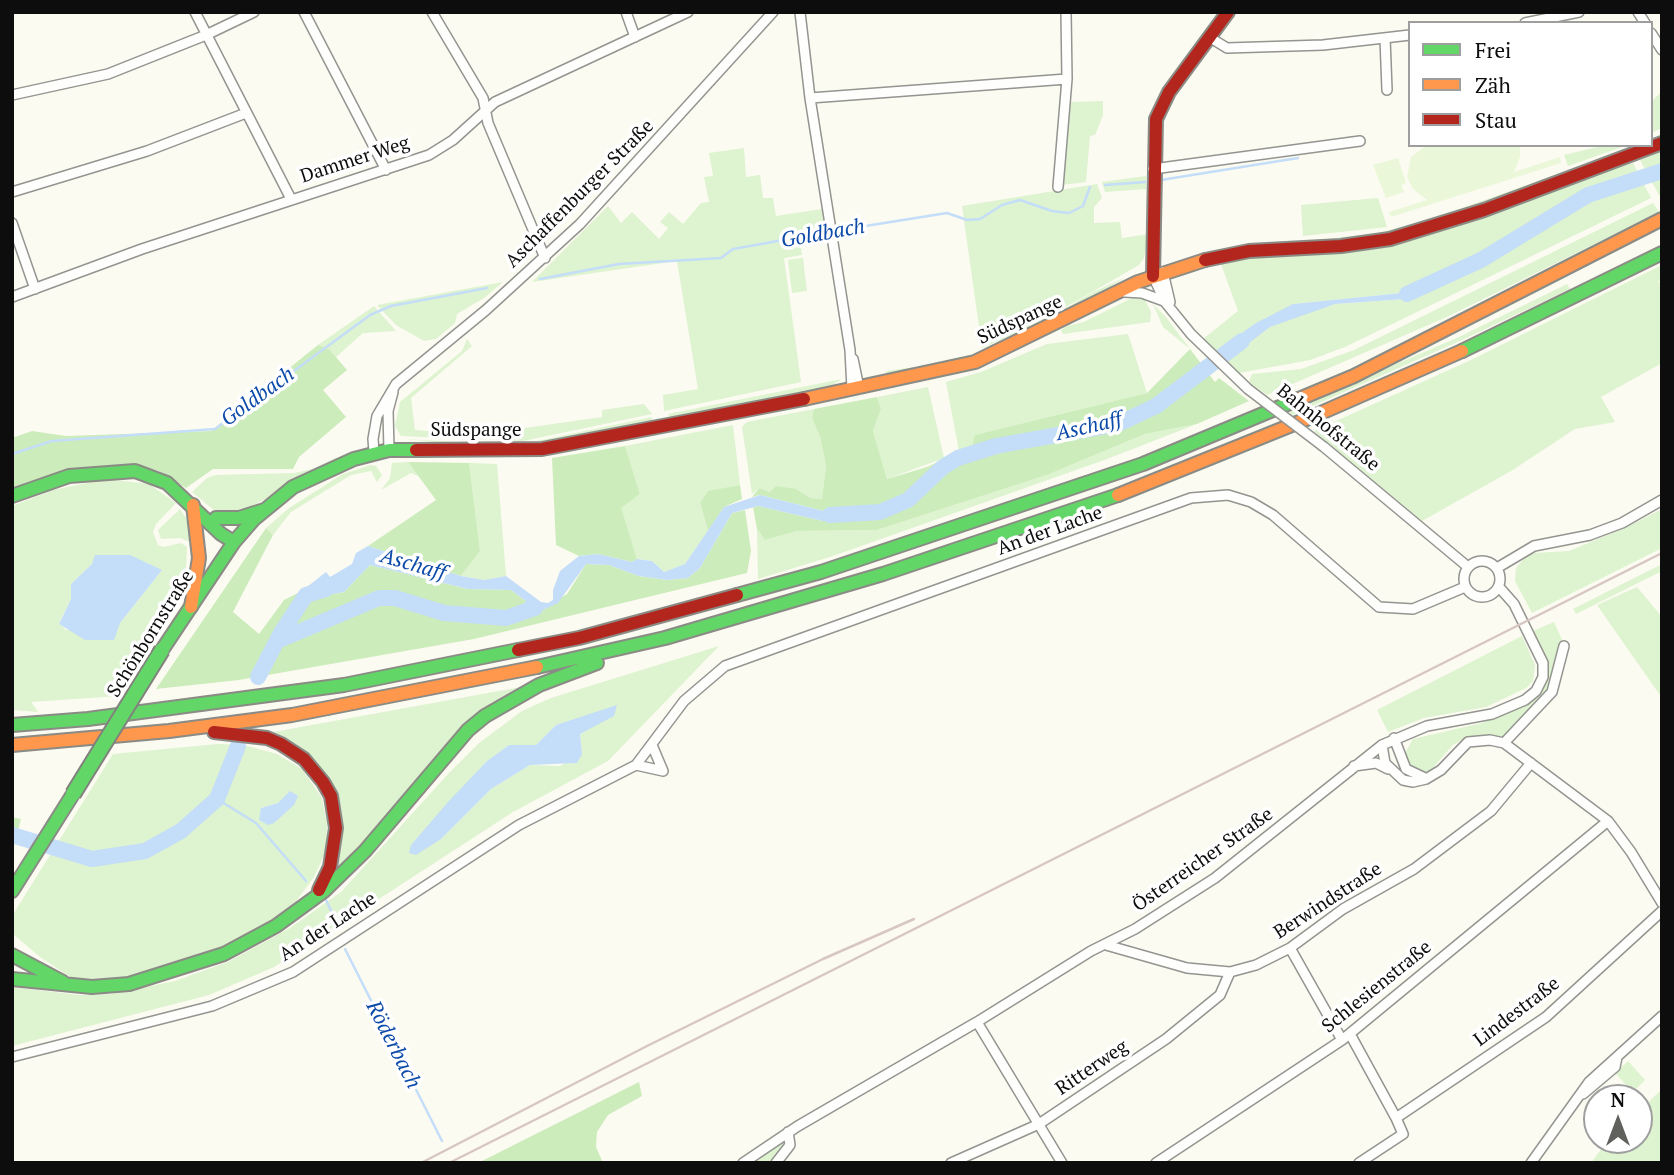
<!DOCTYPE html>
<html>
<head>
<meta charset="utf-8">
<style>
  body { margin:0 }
  #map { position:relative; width:1674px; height:1175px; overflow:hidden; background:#fbfbf1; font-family:"PT Serif",serif }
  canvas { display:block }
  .frame { position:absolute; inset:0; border:14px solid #0d0d0d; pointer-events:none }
  .legend { position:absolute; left:1408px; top:21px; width:245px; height:126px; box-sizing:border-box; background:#fff; border:2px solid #9e9e9e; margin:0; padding:9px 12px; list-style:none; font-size:21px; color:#0d0d0d }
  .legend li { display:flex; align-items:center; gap:14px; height:35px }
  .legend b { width:35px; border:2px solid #9e9e9e }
  .north { position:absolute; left:1583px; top:1084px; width:70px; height:70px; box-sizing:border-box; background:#fff; border:2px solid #9e9e9e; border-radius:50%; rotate:0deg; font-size:19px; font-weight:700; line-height:28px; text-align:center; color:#0d0d0d }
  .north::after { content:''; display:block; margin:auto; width:24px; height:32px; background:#60605d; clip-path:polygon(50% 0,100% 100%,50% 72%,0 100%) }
</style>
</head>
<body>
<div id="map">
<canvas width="1674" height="1175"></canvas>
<div class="frame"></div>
<ul class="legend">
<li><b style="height:9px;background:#63d668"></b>Frei</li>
<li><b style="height:9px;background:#ff974d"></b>Zäh</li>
<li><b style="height:9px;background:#b3261e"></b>Stau</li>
</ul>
<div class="north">N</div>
</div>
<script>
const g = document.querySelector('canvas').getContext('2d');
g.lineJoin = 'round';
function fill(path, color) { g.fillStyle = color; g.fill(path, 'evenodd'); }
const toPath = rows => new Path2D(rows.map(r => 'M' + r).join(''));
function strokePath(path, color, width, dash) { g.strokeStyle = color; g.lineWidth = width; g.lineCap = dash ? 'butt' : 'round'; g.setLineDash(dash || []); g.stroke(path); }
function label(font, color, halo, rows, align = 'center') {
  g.font = font + ' "PT Serif",serif'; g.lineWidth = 7; g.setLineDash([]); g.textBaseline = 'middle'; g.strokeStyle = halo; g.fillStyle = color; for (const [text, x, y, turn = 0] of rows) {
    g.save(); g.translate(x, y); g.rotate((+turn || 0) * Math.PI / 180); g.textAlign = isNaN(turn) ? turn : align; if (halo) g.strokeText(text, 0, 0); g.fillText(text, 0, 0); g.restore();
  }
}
const green = toPath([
  [1662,91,1662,128,1651,133,1651,102],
  [1103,101,1103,115,1095,135,1090,136,1086,182,1062,185,1071,102],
  [1606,145,1625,146,1568,166,1564,155],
  [744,148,746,177,760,175,763,198,773,198,776,216,822,209,826,238,800,242,802,255,784,258,801,382,664,411,663,395,698,389,677,261,532,282,608,206,621,223,632,212,659,239,668,228,660,222,669,212,683,224,701,203,709,202,704,177,713,176,709,153],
  [1626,150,1430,223,1380,236,1326,239,1378,233,1428,220],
  [1662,151,1662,194,1659,195,1640,160],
  [1633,163,1651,198,1345,347,1310,360,1239,373,1203,339,1238,311,1221,264,1262,256,1348,251],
  [1419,287,1405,299,1335,304,1303,313,1270,327,1257,339,1293,304,1402,293],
  [1146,176,1146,189,1105,192,1102,182],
  [1097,184,1102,198,1094,207,1094,223,1120,222,1122,238,1149,234,1144,258,1139,265,1031,327,982,348,962,206],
  [1378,198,1387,227,1303,236,1301,205],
  [1653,203,1659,212,1449,316,1267,395,1249,382,1252,374,1301,369,1354,350],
  [803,258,807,291,792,293,788,260],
  [1662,265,1662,278,1658,282,1662,284,1662,363,1601,397,1615,422,1575,429,1511,471,1422,521,1314,431,1471,360],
  [1126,277,1043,327,957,363,887,376,886,371,957,361,1016,338,1093,292],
  [503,282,484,298,457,314,455,323,436,339,424,341,396,325,377,305],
  [1567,284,1570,289,1462,340,1292,415,1288,411,1459,337],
  [1136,296,1144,298,1151,312,1150,322,1063,334,1061,330,1067,326,1084,322],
  [1153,304,1165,316,1190,349,1163,327],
  [374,306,396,331,363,333,336,357,329,349,318,345],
  [1128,334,1147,393,976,435,972,446,959,451,946,382,981,372,1047,344],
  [467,339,472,346,411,398,415,430,476,435,602,417,602,410,644,404,652,414,523,441,401,436,395,426,400,402,462,351],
  [842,379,831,386,696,414,671,419,668,414],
  [928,387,944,458,887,479,873,431,881,409,877,397],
  [814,409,812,418,820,437,826,466,822,499,811,498,796,489,770,492,759,488,752,494,742,427,747,422],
  [652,417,652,421,544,444,477,446,404,439,490,444,532,442],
  [1197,424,1107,459,833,556,758,579,757,529,765,540,797,531,877,530,1047,475,1145,434],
  [733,425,740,485,707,492,700,502,708,531,685,564,664,572,652,561,637,559,620,508,640,494,625,446],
  [351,451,240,513,215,511,192,492,207,478,216,475,295,473,312,469],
  [408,462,418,476,411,473,381,490,390,478,392,463],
  [469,463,497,464,506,576,484,580,461,576,480,551],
  [371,465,376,466,382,475,377,482,371,471,351,475,291,512,273,535,266,528,289,508,343,474],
  [107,479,149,484,176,503,156,524,153,532,158,545,164,547,181,543,187,547,186,570,175,602,119,696,31,702,38,712,12,710,12,506,53,490],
  [92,564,162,570,120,623,66,630,59,623,71,599,71,584],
  [180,509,189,522,190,542,180,538,161,539,158,530],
  [1662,509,1662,548,1532,613,1515,581,1516,568,1526,556,1535,553,1569,551,1625,528],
  [1662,564,1662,571,1576,614,1573,609],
  [1637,587,1662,617,1662,698,1597,605],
  [1554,622,1563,642,1556,674,1547,693,1504,739,1490,734,1467,737,1453,745,1430,771,1418,772,1409,766,1405,753,1413,739,1482,723,1530,702,1544,685,1548,669,1533,631],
  [1522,636,1535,665,1533,681,1526,688,1486,707,1424,718,1388,732,1377,710],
  [719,646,608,761,513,812,274,967,209,995,12,1046,12,987,79,995,112,994,175,981,228,962,290,928,341,892,449,773,479,743,522,711,551,698],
  [617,706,580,734,582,754,560,766,530,765,491,789,441,839,411,845,487,761,509,745,536,745,556,725],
  [532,685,512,694,331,878,336,794,268,733],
  [217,744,244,745,277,754,302,769,322,798,327,824,326,851,314,877,294,904,271,921,221,947,128,978,92,981,72,978,40,957,12,933,12,916,113,754],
  [278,803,284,812,274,823,261,808],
  [1628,1061,1645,1080,1633,1092,1615,1073],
  [1662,1089,1662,1163,1591,1163,1608,1140,1639,1140,1639,1111],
  [782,1141,786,1144,772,1163,752,1163]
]);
const forest = toPath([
  [318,345,329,349,347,370,323,390,346,417,299,457,293,469,213,469,186,488,159,471,140,466,12,490,12,438,32,431,66,436,211,431],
  [1190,349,1215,382,1219,378,1249,401,1197,424,1145,434,1047,475,877,530,797,531,765,540,757,529,753,507,758,506,823,521,847,511,824,511,760,495,752,497,759,488,770,492,776,486,796,489,811,498,822,499,826,466,820,437,812,418,814,409,877,397,881,409,873,431,887,479,927,467,972,446,975,435,1147,393],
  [625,446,640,494,621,508,637,559,632,562,598,554,579,556,556,545,552,458],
  [408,462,469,463,480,551,461,576,368,546,436,500],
  [740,485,742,499,724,507,708,531,700,502,708,491],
  [745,510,751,551,747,573,474,639,239,680,156,689,266,528,273,535,233,612,259,634,284,600,302,591,312,598,344,592,370,565,468,589,511,590,526,601,518,616,532,615,567,594,586,564,609,565,639,576,667,580,688,578,700,568,732,513],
  [12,817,21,819,12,854],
  [639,1082,642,1096,608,1115,597,1132,596,1147,603,1163,478,1163]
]);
const pitch = toPath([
  [1427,145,1520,145,1520,157,1514,172,1560,157,1561,163,1391,217,1389,212,1427,200,1413,189,1407,177,1411,157],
  [1398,158,1406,183,1401,185,1404,192,1386,198,1373,165]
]);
const water = toPath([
  [1419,287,1435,288,1405,299,1335,304,1270,327,1232,356,1220,349,1256,323,1293,304,1402,293],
  [760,495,824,511,847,511,849,515,847,520,823,521,758,506,732,513,700,568,688,578,667,580,639,576,609,565,586,564,558,603,532,615,517,616,526,601,511,590,468,589,370,565,344,592,311,598,302,591,326,572,330,577,352,564,356,553,368,546,461,576,484,580,506,576,541,602,548,603,553,600,553,590,560,571,579,556,598,554,632,562,637,559,652,561,664,572,685,564,724,507],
  [95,555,130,555,162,570,120,623,114,640,85,640,59,624,71,599,71,584,92,564],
  [617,705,614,716,580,734,582,754,577,763,530,765,491,789,441,839,416,855,409,853,411,845,448,802,487,761,509,745,536,745,556,725],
  [290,791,298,796,294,805,274,823,268,825,259,820,261,808,278,803]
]);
const stream = toPath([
  [1161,180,1298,158],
  [1105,185,1145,182],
  [834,231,947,213,967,220,980,219,1002,205,1020,200,1052,211,1069,213,1083,206,1090,187],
  [540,279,619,264,721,258,733,249,828,232],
  [12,454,52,441,215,429,370,315,391,306,487,288],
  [217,799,256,823,306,881],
  [326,900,338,925],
  [345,949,442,1141]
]);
const river = toPath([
  [1407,294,1481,260,1588,195,1662,171],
  [830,515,880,512,908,500,943,467,958,458,996,446,1118,424,1156,406,1242,341],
  [277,641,379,598,395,598,444,613,506,618,535,608],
  [258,677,281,633,306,595,326,589],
  [12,835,92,859,145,851,181,831,217,799,238,746]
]);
const street = toPath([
  [195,12,291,199],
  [304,12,386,170],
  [432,12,483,98,488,123,545,258],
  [626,12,635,37],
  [800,12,810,98,850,350,852,389],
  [1638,12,1645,23],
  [1525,23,1579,12],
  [1651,33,1662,50],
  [1209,37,1227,48,1323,45,1410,35],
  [1385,38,1387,90],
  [12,95,108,74,206,35,254,12],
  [810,98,1067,79],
  [1153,169,1360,141],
  [1058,187,1067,79,1066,12],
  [12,192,147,151,246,113],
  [12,223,35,289],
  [1163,272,1170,302],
  [1153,276,1165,302,1191,334,1248,389],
  [1124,292,1142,293,1164,301],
  [12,297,142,249,429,155,453,140,495,102,688,12],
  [853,359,859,388],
  [1324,447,1468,567],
  [389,450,388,411,393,392],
  [374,452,373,439,377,416,396,384,486,310,580,224,773,12],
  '1464 579a18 18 0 1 1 36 0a18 18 0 1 1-36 0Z',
  [1497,568,1534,546,1590,535,1622,523,1662,500],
  [1394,738,1406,769,1425,778],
  [1504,743,1552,692,1564,646],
  [652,745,663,771],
  [1382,745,1385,763,1403,780,1413,782,1426,779,1441,770,1468,742,1490,740,1504,743,1608,821,1631,852,1662,903],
  [636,765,663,771],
  [1354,766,1376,763,1388,769],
  [1106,945,1187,968,1230,972,1256,965,1290,948,1343,909,1414,869,1491,811,1531,763],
  [1290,948,1342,1040],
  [977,1022,1062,1163],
  [1350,1034,1396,1118],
  [12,1057,212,1006,293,972,519,825,636,765,684,701,725,666,1191,498,1228,495,1251,502,1273,515,1379,607,1413,609,1465,587],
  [1583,1094,1615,1067,1617,1057],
  [743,1163,798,1126,977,1022,1091,951,1135,929,1215,878,1382,745,1427,726,1492,714,1525,700,1536,691,1543,677,1543,663,1514,604,1499,587],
  [776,1163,790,1145,788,1132],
  [951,1163,1039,1124,1166,1039,1220,995,1230,972],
  [1156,1163,1342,1040,1608,821],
  [1359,1163,1403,1134,1396,1118,1546,1017,1662,911],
  [1531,1163,1589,1082,1662,1016]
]);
const fast = toPath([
  [1462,351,1662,253],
  [12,496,69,476,135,471,167,483,221,534,234,542],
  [216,518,239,518,264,510],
  [737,595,821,572,1143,464,1299,399],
  [162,650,234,542,254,519,293,487,354,459,389,450,416,450],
  [537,667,665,638,883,574,1118,495],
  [12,725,88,719,344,685,518,650],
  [12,891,73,794],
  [12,955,63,982],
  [12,979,92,987,129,984,224,954,276,926,324,891,365,851,468,730,485,716,539,685,597,663]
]);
const slow = toPath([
  [804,399,975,362,1138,282,1205,260],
  [1299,399,1354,376,1662,219],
  [1118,495,1314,416,1462,351],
  [191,607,199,558,193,505],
  [12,745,169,731,292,715,537,667]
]);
const jam = toPath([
  [1205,260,1249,251,1341,246,1390,239,1484,210,1662,143],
  [1153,276,1156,119,1169,92,1228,12],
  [416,450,542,449,804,399],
  [518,650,579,638,737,595],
  [214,732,267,738,281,744,304,759,323,782,331,796,336,828,330,867,319,890]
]);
const rail = toPath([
  [421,1163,647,1046,823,959,914,919],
  [449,1163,1662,553]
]);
const streetBridge = toPath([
  [1248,389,1324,447]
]);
const fastBridge = toPath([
  [73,794,162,650]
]);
const streetNames = [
  ["Dammer Weg",355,160,-18],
  ["Aschaffenburger Straße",580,194,-45],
  ["Südspange",1020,320,-25],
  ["Bahnhofstraße",1328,428,39],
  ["Südspange",476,431],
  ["An der Lache",1050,531,-20],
  ["Schönbornstraße",151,634,-58],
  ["Österreicher Straße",1203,860,-35],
  ["Berwindstraße",1328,901,-33],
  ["An der Lache",328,927,-33],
  ["Schlesienstraße",1377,987,-39],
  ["Lindestraße",1517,1012,-37],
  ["Ritterweg",1092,1068,-34]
];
const waterNames = [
  ["Goldbach",823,234,-10],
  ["Goldbach",258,397,-36],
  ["Aschaff",1089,427,-13],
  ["Aschaff",413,565,16],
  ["Röderbach",393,1045,63]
];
fill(green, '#def3cf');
fill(forest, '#cdecbc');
fill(pitch, '#eaf7d9');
fill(water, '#c4ddf8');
strokePath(stream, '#c4ddf8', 2.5);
strokePath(river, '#c4ddf8', 16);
strokePath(street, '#949490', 12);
strokePath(fast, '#8b8b86', 16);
strokePath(slow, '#8b8b86', 16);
strokePath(jam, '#8b8b86', 16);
strokePath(street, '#fefefd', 9);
strokePath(fast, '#63d668', 12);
strokePath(slow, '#ff974d', 12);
strokePath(jam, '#b3261e', 12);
strokePath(rail, '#d8c6c2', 2.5);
strokePath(streetBridge, '#949490', 12, []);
strokePath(fastBridge, '#81817d', 18, []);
strokePath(streetBridge, '#fefefd', 9);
strokePath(fastBridge, '#63d668', 14);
label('19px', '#0d0d0d', '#fff', streetNames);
label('italic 21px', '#0c4aa9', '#fff', waterNames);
</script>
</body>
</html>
